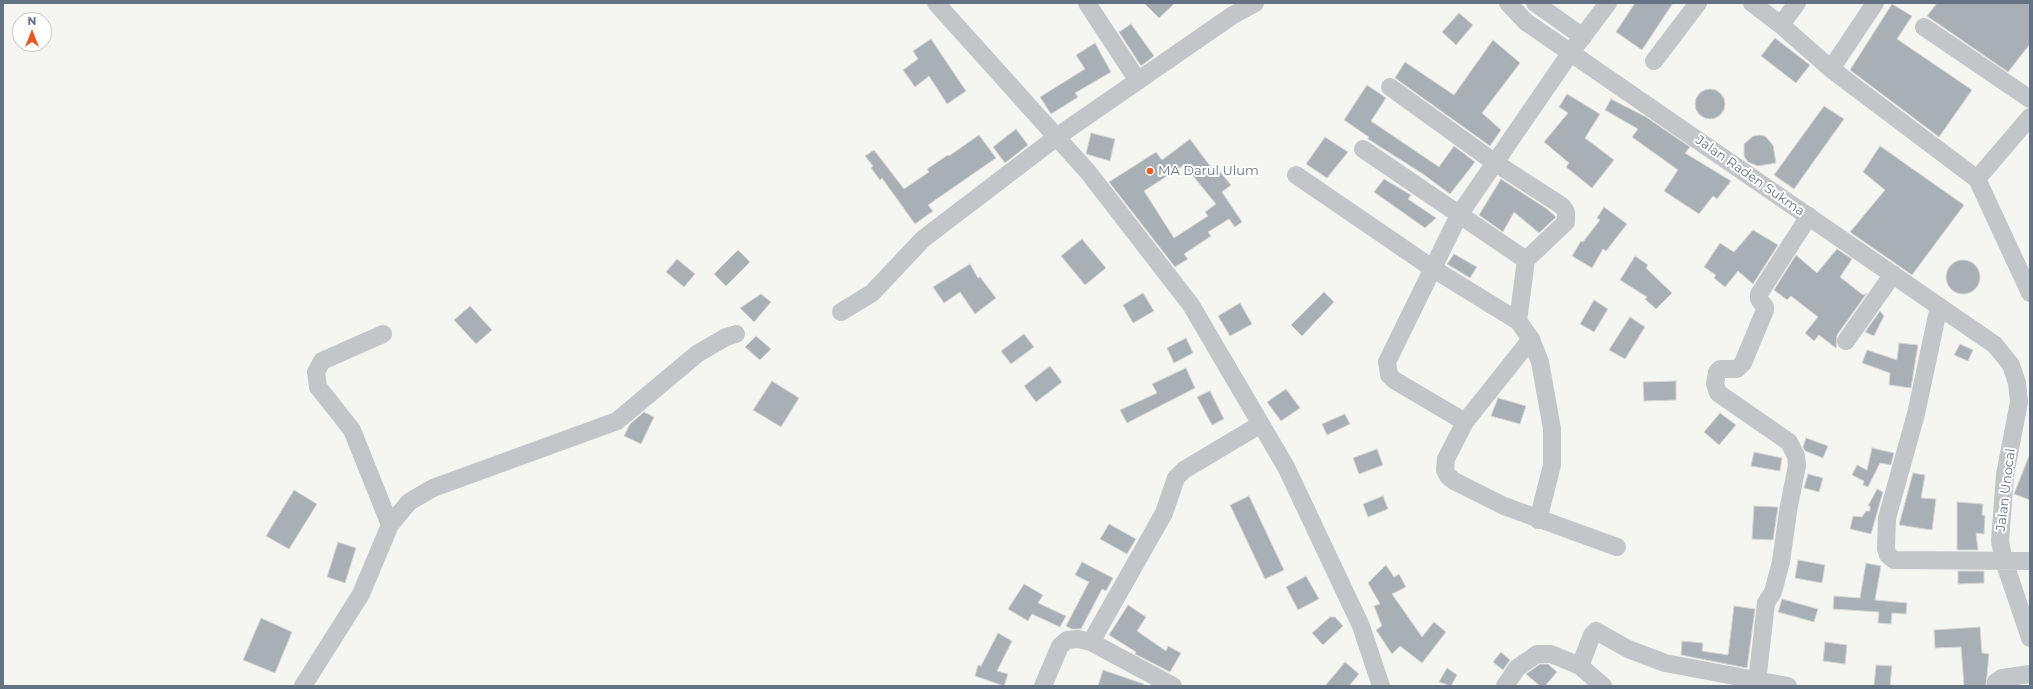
<!DOCTYPE html>
<html>
<head>
<meta charset="utf-8">
<style>
  body { margin:0 }
  #map { position:relative; width:2033px; height:689px; overflow:hidden; background:#f5f5f1; font-family:Montserrat,sans-serif }
  canvas { display:block }
  .frame { position:absolute; inset:0; border:4px solid #647383; pointer-events:none }
  .north { position:absolute; left:12px; top:12px; width:40px; height:40px; box-sizing:border-box; background:#fff; border:1px solid #c1c7cd; border-radius:50%; rotate:0deg; font-size:11px; font-weight:700; line-height:16px; text-align:center; color:#647383 }
  .north::after { content:''; display:block; margin:auto; width:14px; height:18px; background:#e55a22; clip-path:polygon(50% 0,100% 100%,50% 72%,0 100%) }
</style>
</head>
<body>
<div id="map">
<canvas width="2033" height="689"></canvas>
<div class="frame"></div>
<div class="north">N</div>
</div>
<script>
const g = document.querySelector('canvas').getContext('2d');
g.lineJoin = 'round';
function fill(path, color) { g.fillStyle = color; g.fill(path, 'evenodd'); }
const toPath = rows => new Path2D(rows.map(r => 'M' + r).join(''));
function strokePath(path, color, width, dash) { g.strokeStyle = color; g.lineWidth = width; g.lineCap = dash ? 'butt' : 'round'; g.setLineDash(dash || []); g.stroke(path); }
function label(font, color, halo, rows, align = 'center') {
  g.font = font + ' Montserrat,sans-serif'; g.lineWidth = 4; g.setLineDash([]); g.textBaseline = 'middle'; g.strokeStyle = halo; g.fillStyle = color; for (const [text, x, y, turn = 0] of rows) {
    g.save(); g.translate(x, y); g.rotate((+turn || 0) * Math.PI / 180); g.textAlign = isNaN(turn) ? turn : align; if (halo) g.strokeText(text, 0, 0); g.fillText(text, 0, 0); g.restore();
  }
}
const building = toPath([
  [1144,3,1175,3,1159,18,1144,3],
  [1635,3,1673,3,1642,50,1616,32,1635,3],
  [1937,3,2030,3,2030,44,2008,72,1927,16,1937,3],
  [1892,4,1912,16,1897,39,1972,90,1939,137,1850,70,1892,4],
  [1459,13,1473,25,1456,45,1442,32,1459,13],
  [1131,24,1154,56,1141,66,1119,32,1131,24],
  [1775,38,1810,65,1796,83,1761,56,1775,38],
  [931,39,966,91,947,104,929,76,915,87,903,70,918,59,913,51,931,39],
  [1493,40,1520,63,1482,113,1501,130,1490,146,1395,78,1405,62,1454,95,1493,40],
  [1095,43,1111,72,1075,93,1078,97,1051,114,1040,97,1085,69,1076,55,1095,43],
  [1367,85,1386,98,1371,121,1439,167,1454,146,1475,162,1450,194,1423,174,1368,139,1369,137,1344,120,1367,85],
  '1695 104a15 15 0 1 1 30 0a15 15 0 1 1-30 0Z',
  [1567,94,1600,114,1585,138,1614,160,1592,188,1566,167,1569,163,1544,142,1568,113,1559,107,1567,94],
  [1611,99,1646,117,1690,147,1685,153,1731,181,1717,199,1713,196,1699,214,1664,191,1678,170,1632,137,1638,129,1605,110,1611,99],
  [1824,106,1844,119,1794,189,1774,175,1824,106],
  [1016,129,1028,145,1005,163,993,147,1016,129],
  [1091,133,1115,139,1110,161,1086,154,1091,133],
  [979,135,996,158,928,205,933,211,915,224,882,178,880,180,871,168,873,166,865,156,874,150,904,189,929,172,927,169,948,155,949,156,979,135],
  [1759,135,1765,136,1773,145,1776,163,1758,166,1748,162,1744,156,1744,144,1753,136,1759,135],
  [1325,137,1348,152,1327,178,1306,164,1325,137],
  [1190,139,1213,170,1216,167,1231,185,1222,192,1242,222,1235,227,1229,219,1208,232,1211,236,1184,254,1188,259,1175,267,1109,182,1156,152,1162,160,1190,139],
  [1184,165,1216,204,1205,212,1208,216,1174,238,1144,191,1184,165],
  [1880,146,1964,205,1912,275,1850,232,1885,190,1863,172,1880,146],
  [1384,179,1411,195,1408,199,1436,218,1425,228,1374,192,1384,179],
  [1501,179,1547,209,1556,217,1539,233,1514,212,1503,232,1479,215,1501,179],
  [1604,207,1627,224,1606,251,1603,249,1592,268,1572,256,1581,241,1583,242,1600,220,1597,218,1604,207],
  [1753,230,1778,245,1753,284,1738,271,1725,287,1714,278,1716,275,1704,267,1720,243,1734,252,1753,230],
  [1082,239,1106,268,1085,285,1061,256,1082,239],
  [1837,249,1852,259,1840,277,1863,295,1867,293,1837,335,1836,348,1819,335,1814,341,1805,333,1818,317,1791,296,1787,300,1774,290,1796,255,1817,273,1837,249],
  [738,250,750,262,726,286,714,274,738,250],
  [1454,254,1477,267,1470,278,1447,264,1454,254],
  [1635,256,1648,265,1646,268,1672,293,1656,309,1645,299,1647,297,1620,280,1635,256],
  [677,259,695,274,684,287,666,272,677,259],
  '1946 277a17 17 0 1 1 34 0a17 17 0 1 1-34 0Z',
  [970,264,978,278,980,277,996,298,975,314,960,292,944,303,933,287,970,264],
  [1324,292,1334,302,1302,336,1291,325,1324,292],
  [1143,293,1154,311,1133,323,1123,305,1143,293],
  [761,294,771,302,754,322,740,308,761,294],
  [1594,300,1608,309,1594,332,1580,324,1594,300],
  [1240,303,1252,324,1230,336,1218,316,1240,303],
  [470,306,492,330,476,344,454,320,470,306],
  [1880,311,1884,316,1874,336,1865,332,1880,311],
  [1630,317,1645,327,1625,359,1609,350,1630,317],
  [1024,334,1034,347,1011,364,1001,351,1024,334],
  [756,336,771,349,760,360,745,347,756,336],
  [1186,338,1193,353,1174,363,1167,348,1186,338],
  [1899,343,1918,345,1911,388,1889,385,1890,373,1862,363,1867,350,1897,360,1899,343],
  [1960,344,1973,350,1968,361,1954,355,1960,344],
  [1050,366,1062,382,1036,402,1024,386,1050,366],
  [1186,368,1195,388,1127,423,1120,410,1157,393,1152,384,1186,368],
  [772,381,799,398,781,427,753,410,772,381],
  [1676,381,1676,400,1644,401,1643,382,1676,381],
  [1286,389,1300,408,1281,421,1267,402,1286,389],
  [1210,391,1224,419,1212,425,1197,397,1210,391],
  [1498,398,1526,406,1520,424,1491,416,1498,398],
  [644,412,654,417,641,444,624,436,630,424,644,412],
  [1720,413,1736,425,1719,445,1704,432,1720,413],
  [1345,414,1350,424,1327,435,1322,424,1345,414],
  [1806,438,1828,446,1823,458,1805,451,1803,447,1806,438],
  [1872,448,1894,453,1891,465,1880,463,1868,487,1863,485,1864,481,1852,475,1857,465,1867,470,1872,448],
  [1377,449,1383,465,1359,474,1353,458,1377,449],
  [1754,452,1782,458,1780,471,1751,466,1754,452],
  [2029,456,2030,456,2030,500,2014,494,2029,456],
  [1913,473,1925,475,1921,498,1936,499,1932,530,1899,525,1913,473],
  [1808,474,1823,478,1819,492,1804,488,1808,474],
  [1877,489,1883,492,1871,534,1850,529,1853,516,1862,517,1866,511,1870,511,1870,506,1868,506,1877,489],
  [294,490,317,504,289,549,266,536,294,490],
  [1249,496,1284,570,1265,579,1230,505,1249,496],
  [1383,496,1388,509,1368,517,1363,504,1383,496],
  [1957,502,1983,504,1982,515,1985,516,1984,534,1976,533,1978,550,1957,550,1957,502],
  [1754,506,1778,507,1773,540,1752,539,1754,506],
  [1109,524,1136,539,1127,554,1100,539,1109,524],
  [338,542,356,548,345,583,327,577,338,542],
  [1798,560,1825,565,1822,583,1795,578,1798,560],
  [1082,562,1113,578,1106,591,1102,589,1081,629,1072,629,1066,626,1089,582,1075,575,1082,562],
  [1866,563,1881,566,1875,600,1907,603,1906,614,1892,613,1891,624,1878,623,1879,612,1833,609,1834,596,1860,598,1866,563],
  [1386,565,1394,577,1399,574,1406,587,1392,594,1422,637,1434,622,1446,632,1422,663,1400,646,1392,654,1376,630,1382,626,1374,606,1380,604,1368,583,1386,565],
  [1958,571,1984,571,1984,583,1958,584,1958,571],
  [1306,576,1319,599,1298,610,1286,587,1306,576],
  [1024,584,1043,595,1038,603,1066,616,1060,627,1032,614,1028,621,1008,609,1024,584],
  [1782,599,1818,609,1814,622,1778,612,1782,599],
  [1128,605,1146,617,1137,631,1166,651,1168,646,1181,653,1170,672,1135,654,1136,652,1109,635,1128,605],
  [1734,606,1755,609,1747,668,1681,655,1682,641,1703,643,1702,651,1728,655,1734,606],
  [1330,617,1335,617,1343,626,1323,645,1312,633,1330,617],
  [261,618,292,632,275,673,243,660,261,618],
  [1980,627,1982,653,1989,654,1986,686,1964,686,1961,647,1935,648,1934,630,1980,627],
  [998,633,1012,641,997,671,1008,674,1004,686,975,676,978,665,981,666,998,633],
  [1825,642,1847,645,1845,664,1823,661,1825,642],
  [1501,652,1510,660,1503,670,1493,662,1501,652],
  [1345,662,1359,674,1349,686,1325,686,1345,662],
  [1540,664,1548,664,1557,672,1545,686,1540,686,1526,674,1540,664],
  [1876,665,1892,666,1890,686,1874,686,1876,665],
  [1447,668,1457,675,1451,686,1439,682,1447,668],
  [1103,670,1144,684,1144,686,1098,686,1103,670]
]);
const minor = toPath([
  [936,3,1088,172,1191,305,1286,467,1361,626,1381,686],
  [1087,3,1138,81],
  [1508,3,1526,22,1995,345,2011,365,2017,383,2019,402,2005,475,2000,541,2004,561,2030,638],
  [1535,3,1583,37],
  [1752,3,1781,25,1831,69,1875,3],
  [1781,25,1797,3],
  [1924,27,2030,99],
  [1654,61,1698,3],
  [1831,69,1977,179,2030,293],
  [1390,87,1494,162,1562,206,1566,212,1566,222,1526,260,1518,321],
  [1363,149,1526,260],
  [1296,175,1432,268,1518,321,1531,339,1540,362,1552,429,1552,465,1538,520],
  [1977,179,2030,117],
  [1939,306,1916,414,1887,518,1886,549,1888,555,1894,560,2030,561],
  [841,312,872,293,923,239,1058,136,1233,15,1255,3],
  [383,334,322,361,316,372,318,387,352,430,390,525],
  [1531,339,1465,422,1446,459,1445,470,1448,476,1454,481,1504,506,1617,547],
  [1846,341,1893,274],
  [1465,422,1394,380,1389,375,1387,362,1459,215,1571,52,1608,3],
  [1091,642,1164,513,1176,478,1184,470,1261,424],
  [1580,666,1592,635,1596,631,1628,649,1665,663,1788,686],
  [1757,682,1766,603,1773,592,1781,562,1788,511,1797,466,1796,456,1789,442,1718,393,1715,384,1717,372,1720,369,1737,369,1743,363,1765,310,1765,307,1759,299,1759,294,1809,216],
  [303,686,361,594,390,525,409,502,433,488,617,421,697,354,726,337,736,334],
  [1043,686,1060,646,1067,640,1078,639,1091,642,1173,686],
  [1505,686,1517,668,1537,654,1551,654,1580,666,1603,686],
  [1996,686,1996,682,2002,678,2030,674]
]);
const markers = [
  [1150,171,4,"#e55a22"]
];
const poiNames = [
  ["MA Darul Ulum",1158,171]
];
const streetNames = [
  ["Jalan Raden Sukma",1750,176,35],
  ["Jalan Unocal",2006,490,-83]
];
fill(building, '#a8b0b6');
strokePath(building, '#d6d6d4', 1);
strokePath(minor, '#c2c6c9', 18);
for (const [x, y, r, color] of markers) { const dot = new Path2D(); dot.arc(x, y, r, 0, 2 * Math.PI); g.fillStyle = color; g.fill(dot); strokePath(dot, '#fff', 1.5); }
label('13px', '#647383', '#fff', poiNames, 'left');
label('13px', '#647383', '#fff', streetNames);
</script>
</body>
</html>
